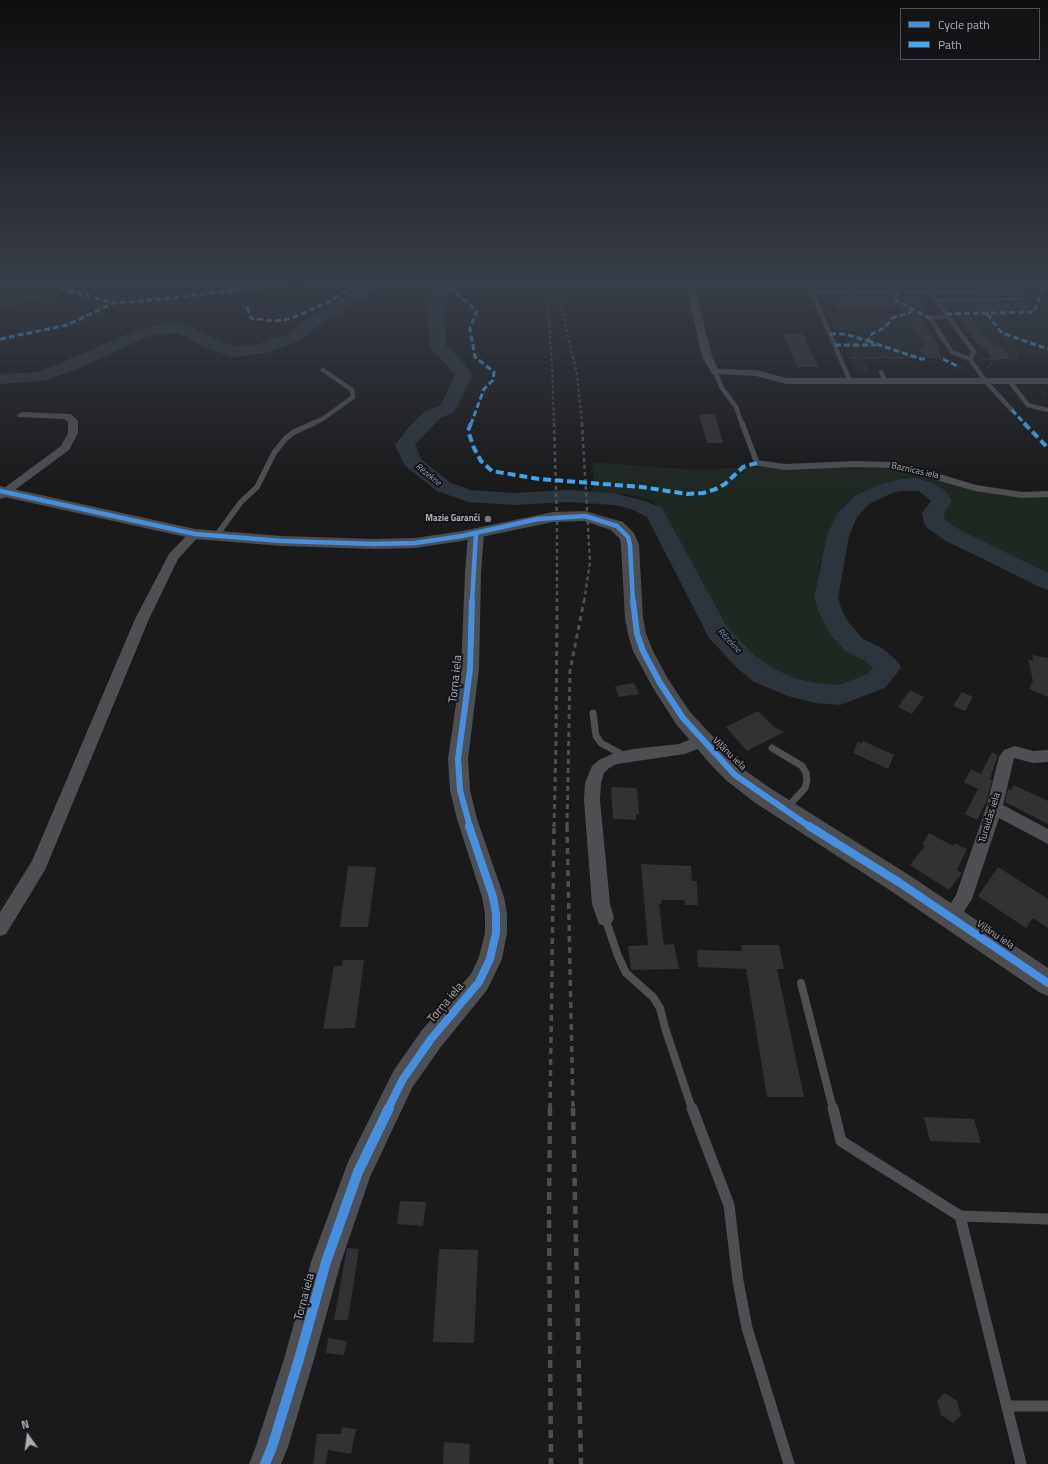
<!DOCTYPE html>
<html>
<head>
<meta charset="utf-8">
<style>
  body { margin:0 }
  #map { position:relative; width:1048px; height:1464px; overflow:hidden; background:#1a1a1a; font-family:"Titillium Web",sans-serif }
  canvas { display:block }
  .legend { position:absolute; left:900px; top:8px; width:140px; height:52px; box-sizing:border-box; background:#141316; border:1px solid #505158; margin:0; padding:5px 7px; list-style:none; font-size:12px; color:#aaaebb }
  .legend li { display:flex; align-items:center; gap:8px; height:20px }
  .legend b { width:20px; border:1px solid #505158 }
  .north { position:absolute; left:8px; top:1416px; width:40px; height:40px; -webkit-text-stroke:3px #141316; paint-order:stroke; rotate:346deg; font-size:11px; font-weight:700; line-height:16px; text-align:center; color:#aaaebb }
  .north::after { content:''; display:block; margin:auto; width:14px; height:18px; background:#aaaebb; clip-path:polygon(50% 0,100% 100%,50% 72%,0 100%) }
</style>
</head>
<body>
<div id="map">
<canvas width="1048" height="1464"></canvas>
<ul class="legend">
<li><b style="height:5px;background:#468fdf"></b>Cycle path</li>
<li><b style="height:5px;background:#3fa9f5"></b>Path</li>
</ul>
<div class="north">N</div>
</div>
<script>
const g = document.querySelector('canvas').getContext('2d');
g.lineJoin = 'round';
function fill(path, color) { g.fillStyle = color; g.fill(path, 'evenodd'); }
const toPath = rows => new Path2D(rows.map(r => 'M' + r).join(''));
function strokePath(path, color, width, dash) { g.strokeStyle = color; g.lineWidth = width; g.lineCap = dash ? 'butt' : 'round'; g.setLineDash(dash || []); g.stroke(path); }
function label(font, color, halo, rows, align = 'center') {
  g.font = font + ' "Titillium Web",sans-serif'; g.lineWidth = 4; g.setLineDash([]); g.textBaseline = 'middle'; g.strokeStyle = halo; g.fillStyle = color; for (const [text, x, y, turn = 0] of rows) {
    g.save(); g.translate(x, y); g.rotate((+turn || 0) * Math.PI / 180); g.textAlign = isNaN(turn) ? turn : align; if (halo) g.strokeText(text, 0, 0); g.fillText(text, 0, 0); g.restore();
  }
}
const built = toPath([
  [819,285,1027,287,1031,292,821,290]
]);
const green = toPath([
  [0,281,54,281,56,294,0,309],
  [1024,282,1048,282,1048,357,1009,356,1001,345,994,345,973,316,951,314,942,301,959,302,968,311,1031,311,1025,304,1033,303,1023,292,1031,292],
  [827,314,905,314,925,345,918,345,926,358,863,358,870,373,858,373,843,344,848,344,844,335,858,335,855,331,836,330],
  [592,462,695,470,776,466,893,465,975,488,1022,495,1048,494,1048,582,955,536,935,523,950,502,930,482,900,480,844,504,820,564,814,602,850,649,854,645,888,667,815,693,746,662,718,632,664,511,651,500,625,494,592,494,594,483]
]);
const river = toPath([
  [370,281,388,281,386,284,318,326,300,340,267,353,233,357,206,348,178,333,167,333,149,336,75,370,44,381,0,384,0,374,36,372,63,362,139,329,167,323,187,325,218,340,235,347,258,344,288,334,306,320,370,281],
  [422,281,440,281,447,285,450,288,443,310,446,346,459,357,473,375,454,412,439,419,415,445,421,459,451,483,471,490,513,493,569,490,614,493,645,501,662,508,727,627,755,656,772,668,794,678,815,683,839,685,867,674,873,668,864,660,845,651,831,635,819,613,814,598,827,536,836,515,855,496,878,485,900,479,915,478,933,483,946,491,952,501,944,513,945,520,962,531,1048,573,1048,590,1040,587,946,541,927,528,924,523,922,513,931,501,919,491,901,491,892,493,869,504,857,517,849,536,838,598,843,613,849,623,863,639,882,648,897,661,901,667,897,673,885,688,840,705,815,703,788,696,754,682,737,668,709,638,647,517,631,509,614,505,569,502,513,505,468,502,437,491,405,466,395,445,409,427,425,411,441,405,455,375,447,365,430,348,427,310,434,290,424,284,422,281]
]);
const building = toPath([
  [826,286,912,287,913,289,827,288],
  [950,287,1011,287,1013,289,951,289],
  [831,296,849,296,845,301,849,305,859,296,918,296,927,310,916,310,940,347,936,347,943,358,926,358,918,347,926,347,901,309,838,309],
  [1023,301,1031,311,968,311,962,303,1020,303],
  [958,317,972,317,995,347,1002,347,1011,359,992,359,984,348,980,347],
  [783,333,802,333,818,367,797,367],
  [699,414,715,414,723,443,707,443],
  [1032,655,1048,658,1048,697,1029,689,1033,681,1028,659,1033,661],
  [634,683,639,694,619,697,615,686],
  [910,690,924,697,912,714,898,707],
  [962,692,973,697,965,711,953,706],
  [758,711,774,727,784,732,747,751,726,727],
  [863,741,894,755,888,769,853,753,858,742,861,744],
  [992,752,998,755,990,779,992,780,986,802,977,820,965,814,978,789,964,782,971,769,981,774],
  [1014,785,1048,801,1048,824,1005,802,1008,789,1011,790],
  [611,787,637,788,639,814,636,814,636,820,613,819],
  [929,833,953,846,954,843,967,849,957,870,962,873,949,890,910,865,925,846,922,844],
  [641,864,691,866,692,881,697,881,698,905,685,905,685,900,662,900,661,904,659,904,664,945,674,944,679,969,631,970,628,946,648,945],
  [348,866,376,867,368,927,340,927],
  [998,867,1048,899,1048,928,1033,918,1026,928,978,896],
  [741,945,779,945,784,969,777,969,804,1097,767,1097,746,969,698,967,697,950,742,951],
  [343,960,364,960,355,1028,323,1029,334,966,342,966],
  [924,1117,974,1119,981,1143,930,1141],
  [400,1201,426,1202,423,1226,397,1224],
  [347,1248,359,1249,348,1320,334,1320],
  [439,1249,478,1250,474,1343,433,1342],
  [328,1338,347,1341,344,1355,326,1353],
  [945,1393,957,1401,961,1415,953,1423,941,1415,937,1401],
  [342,1427,356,1429,351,1454,328,1450,326,1464,313,1464,317,1434,341,1434],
  [444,1442,470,1444,469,1464,443,1464]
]);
const path = toPath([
  [1002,333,1017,353,1016,359,1010,359],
  [849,358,920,358],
  [936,359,945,359],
  [982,359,996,359],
  [957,366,964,370],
  [987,368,996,359,1001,359],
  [1041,391,1046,397]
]);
const serviceFar4 = toPath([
  [808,283,850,381],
  [812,292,1021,293],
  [931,293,974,352,970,359,986,382,1012,410],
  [936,300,1020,299],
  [849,301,855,296,856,293],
  [949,317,929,317,952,352,970,359],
  [715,372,722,388,736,407,742,424],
  [881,372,886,382],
  [1010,382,1028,405,1048,410],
  [312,424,324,418,353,397,352,390,323,370]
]);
const serviceFar3 = toPath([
  [742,423,757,463],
  [216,536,241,502,257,487,274,453,286,438,294,432,314,423]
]);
const serviceFar2 = toPath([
  [593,713,596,736,601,743,619,753,623,757],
  [772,748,802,766,806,773,807,780,805,788,786,809]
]);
const serviceFar1 = toPath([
  [605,918,618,956,626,973,653,997,660,1008,665,1028,692,1109],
  [801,983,833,1109]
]);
const service = toPath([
  [692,1108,729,1205,738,1281,747,1328,789,1464],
  [833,1108,841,1141,960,1216],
  [1007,1406,1048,1406],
  [1021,1464,960,1216,1048,1219]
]);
const minor = toPath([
  [685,281,693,281,712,356,718,369,756,370,786,378,1048,378,1048,384,786,384,756,376,712,374,702,356,685,281],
  [786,281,951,281,947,283,891,285,790,283,786,281],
  [22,412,71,414,78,421,78,433,69,450,4,498,0,499,0,491,61,446,68,433,68,422,64,419,18,417,17,415,22,412],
  [757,460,785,464,855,461,893,462,930,471,976,485,1022,492,1048,491,1048,497,1022,498,975,491,893,468,855,467,785,470,753,465,752,463,757,460],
  [195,530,199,531,201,534,178,559,149,619,45,870,6,934,0,936,0,912,32,861,135,619,169,554,191,531,195,530],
  [702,735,707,737,710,741,707,745,685,754,617,764,609,768,604,773,601,783,600,800,610,904,614,918,611,924,605,926,599,924,592,904,584,800,585,783,592,766,599,760,614,753,633,749,679,744,702,735],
  [1015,746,1033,751,1048,750,1048,762,1033,763,1014,758,1003,805,1048,829,1048,844,999,818,972,899,957,923,951,925,945,923,942,917,956,895,986,808,999,757,1004,750,1015,746]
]);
const tertiary = toPath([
  [476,528,481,530,484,533,481,573,479,669,468,759,470,790,477,819,504,897,507,914,507,933,502,959,487,990,440,1048,412,1088,370,1177,341,1262,314,1359,288,1447,281,1464,249,1464,256,1446,284,1359,311,1262,348,1162,394,1070,422,1030,471,974,479,957,485,933,485,914,482,897,457,819,450,790,448,759,461,669,465,573,468,533,471,530,476,528]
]);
const secondary = toPath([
  [0,486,195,529,282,536,374,539,415,538,462,531,553,512,585,511,623,522,634,533,639,545,643,618,646,634,653,651,668,679,690,712,743,769,770,788,909,875,1048,968,1048,996,1039,992,891,891,754,802,727,781,712,766,676,724,653,688,633,651,628,634,625,618,621,545,620,539,611,530,584,521,553,522,462,541,415,548,374,549,282,546,195,539,0,496,0,486]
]);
const railFar4 = toPath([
  [546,281,552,365,554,424],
  [557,281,562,311,577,374,582,424]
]);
const railFar3 = toPath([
  [554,423,557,523,557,602],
  [582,423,590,562,584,602]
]);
const railFar2 = toPath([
  [554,827,556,742,557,601],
  [567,827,570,671,584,601]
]);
const railFar1 = toPath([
  [567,826,573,1109],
  [550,1109,554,826]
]);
const rail = toPath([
  [550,1108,549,1216,551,1464],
  [573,1108,581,1464]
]);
const quietFar1 = toPath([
  [53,281,63,289,114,303],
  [442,281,477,311,470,328,475,357,494,372,493,380,484,389,471,424],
  [898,293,893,300,900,302,931,319],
  [247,307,251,318,274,321,289,319,327,303,361,281],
  [946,314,1034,312,1041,294,1044,289,1048,287],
  [987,314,1002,333,1048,349],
  [830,334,845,334,868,341,872,334,884,328,893,318,915,310],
  [0,339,67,325,114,303,154,300,311,281],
  [868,341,921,359,927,359],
  [835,345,876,345],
  [943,359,957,366],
  [1012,410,1025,424]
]);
const quiet = toPath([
  [471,423,468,431,474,448,481,461,492,471,539,479,642,487,687,494,703,493,716,489,725,484,743,467,757,463],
  [1024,423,1048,448]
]);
const cyclewayFar3 = toPath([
  [0,491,195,534,282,541,374,544,415,543,462,536,538,519,585,516,617,526,628,537,630,545,633,602],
  [472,602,476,533]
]);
const cyclewayFar2 = toPath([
  [633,601,637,634,643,651,660,683,683,718,735,775,810,827],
  [470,827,460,790,458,759,470,669,472,601]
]);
const cyclewayFar1 = toPath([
  [809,826,900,883,1048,983],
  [388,1109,403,1079,431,1039,479,982,490,959,496,933,496,914,493,897,469,826]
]);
const cycleway = toPath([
  [265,1464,272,1447,299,1359,326,1262,358,1172,389,1108]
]);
const markers = [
  [488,519,4,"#787a83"]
];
const farStreetnames = [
  ["Baznīcas iela",915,471,13]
];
const farWaternames = [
  ["Rēzekne",428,475,39],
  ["Rēzekne",729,641,47]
];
const farPoinames = [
  ["Mazie Garanči",480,519]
];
const streetNames = [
  ["Viļānu iela",729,754,44],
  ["Turaidas iela",990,818,-73],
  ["Viļānu iela",995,935,34]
];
const nearStreetnames = [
  ["Torņa iela",456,679,-84],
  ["Torņa iela",446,1003,-50],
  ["Torņa iela",305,1297,-75]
];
fill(built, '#242326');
fill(green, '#1f2721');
fill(river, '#2c343d');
fill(building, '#323232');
strokePath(path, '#505054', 1.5, [1, 2]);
strokePath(serviceFar4, '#4d4f53', 4.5);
strokePath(serviceFar3, '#4d4f53', 5.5);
strokePath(serviceFar2, '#4d4f53', 7);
strokePath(serviceFar1, '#4d4f53', 8);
strokePath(service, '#4d4f53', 11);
fill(minor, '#4d4f53');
fill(tertiary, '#4d4f53');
fill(secondary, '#4c4d51');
strokePath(railFar4, '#4d4f52', 2, [3, 2.5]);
strokePath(railFar3, '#4d4f52', 2.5, [4, 3]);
strokePath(railFar2, '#4d4f52', 3, [5, 4]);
strokePath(railFar1, '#4d4f52', 3.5, [6, 5]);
strokePath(rail, '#4d4f52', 4.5, [8, 6]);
strokePath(quietFar1, '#3fa9f5', 3, [6, 3]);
strokePath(quiet, '#3fa9f5', 4, [8, 4]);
strokePath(cyclewayFar3, '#468fdf', 4.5);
strokePath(cyclewayFar2, '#468fdf', 6);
strokePath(cyclewayFar1, '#468fdf', 8);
strokePath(cycleway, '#468fdf', 10);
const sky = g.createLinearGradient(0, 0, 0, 486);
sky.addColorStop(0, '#0e0e0e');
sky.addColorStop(0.58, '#383e49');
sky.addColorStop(1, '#383e4900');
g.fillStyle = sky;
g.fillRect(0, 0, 1048, 486);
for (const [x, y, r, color] of markers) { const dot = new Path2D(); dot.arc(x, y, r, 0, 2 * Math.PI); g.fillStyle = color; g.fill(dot); strokePath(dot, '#141316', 1.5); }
label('9px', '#aaaebb', '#141316', farStreetnames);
label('italic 9px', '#809ab7', '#141316', farWaternames);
label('bold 9px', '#aaaebb', '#141316', farPoinames, 'right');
label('10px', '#aaaebb', '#141316', streetNames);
label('12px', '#aaaebb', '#141316', nearStreetnames);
</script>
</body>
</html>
